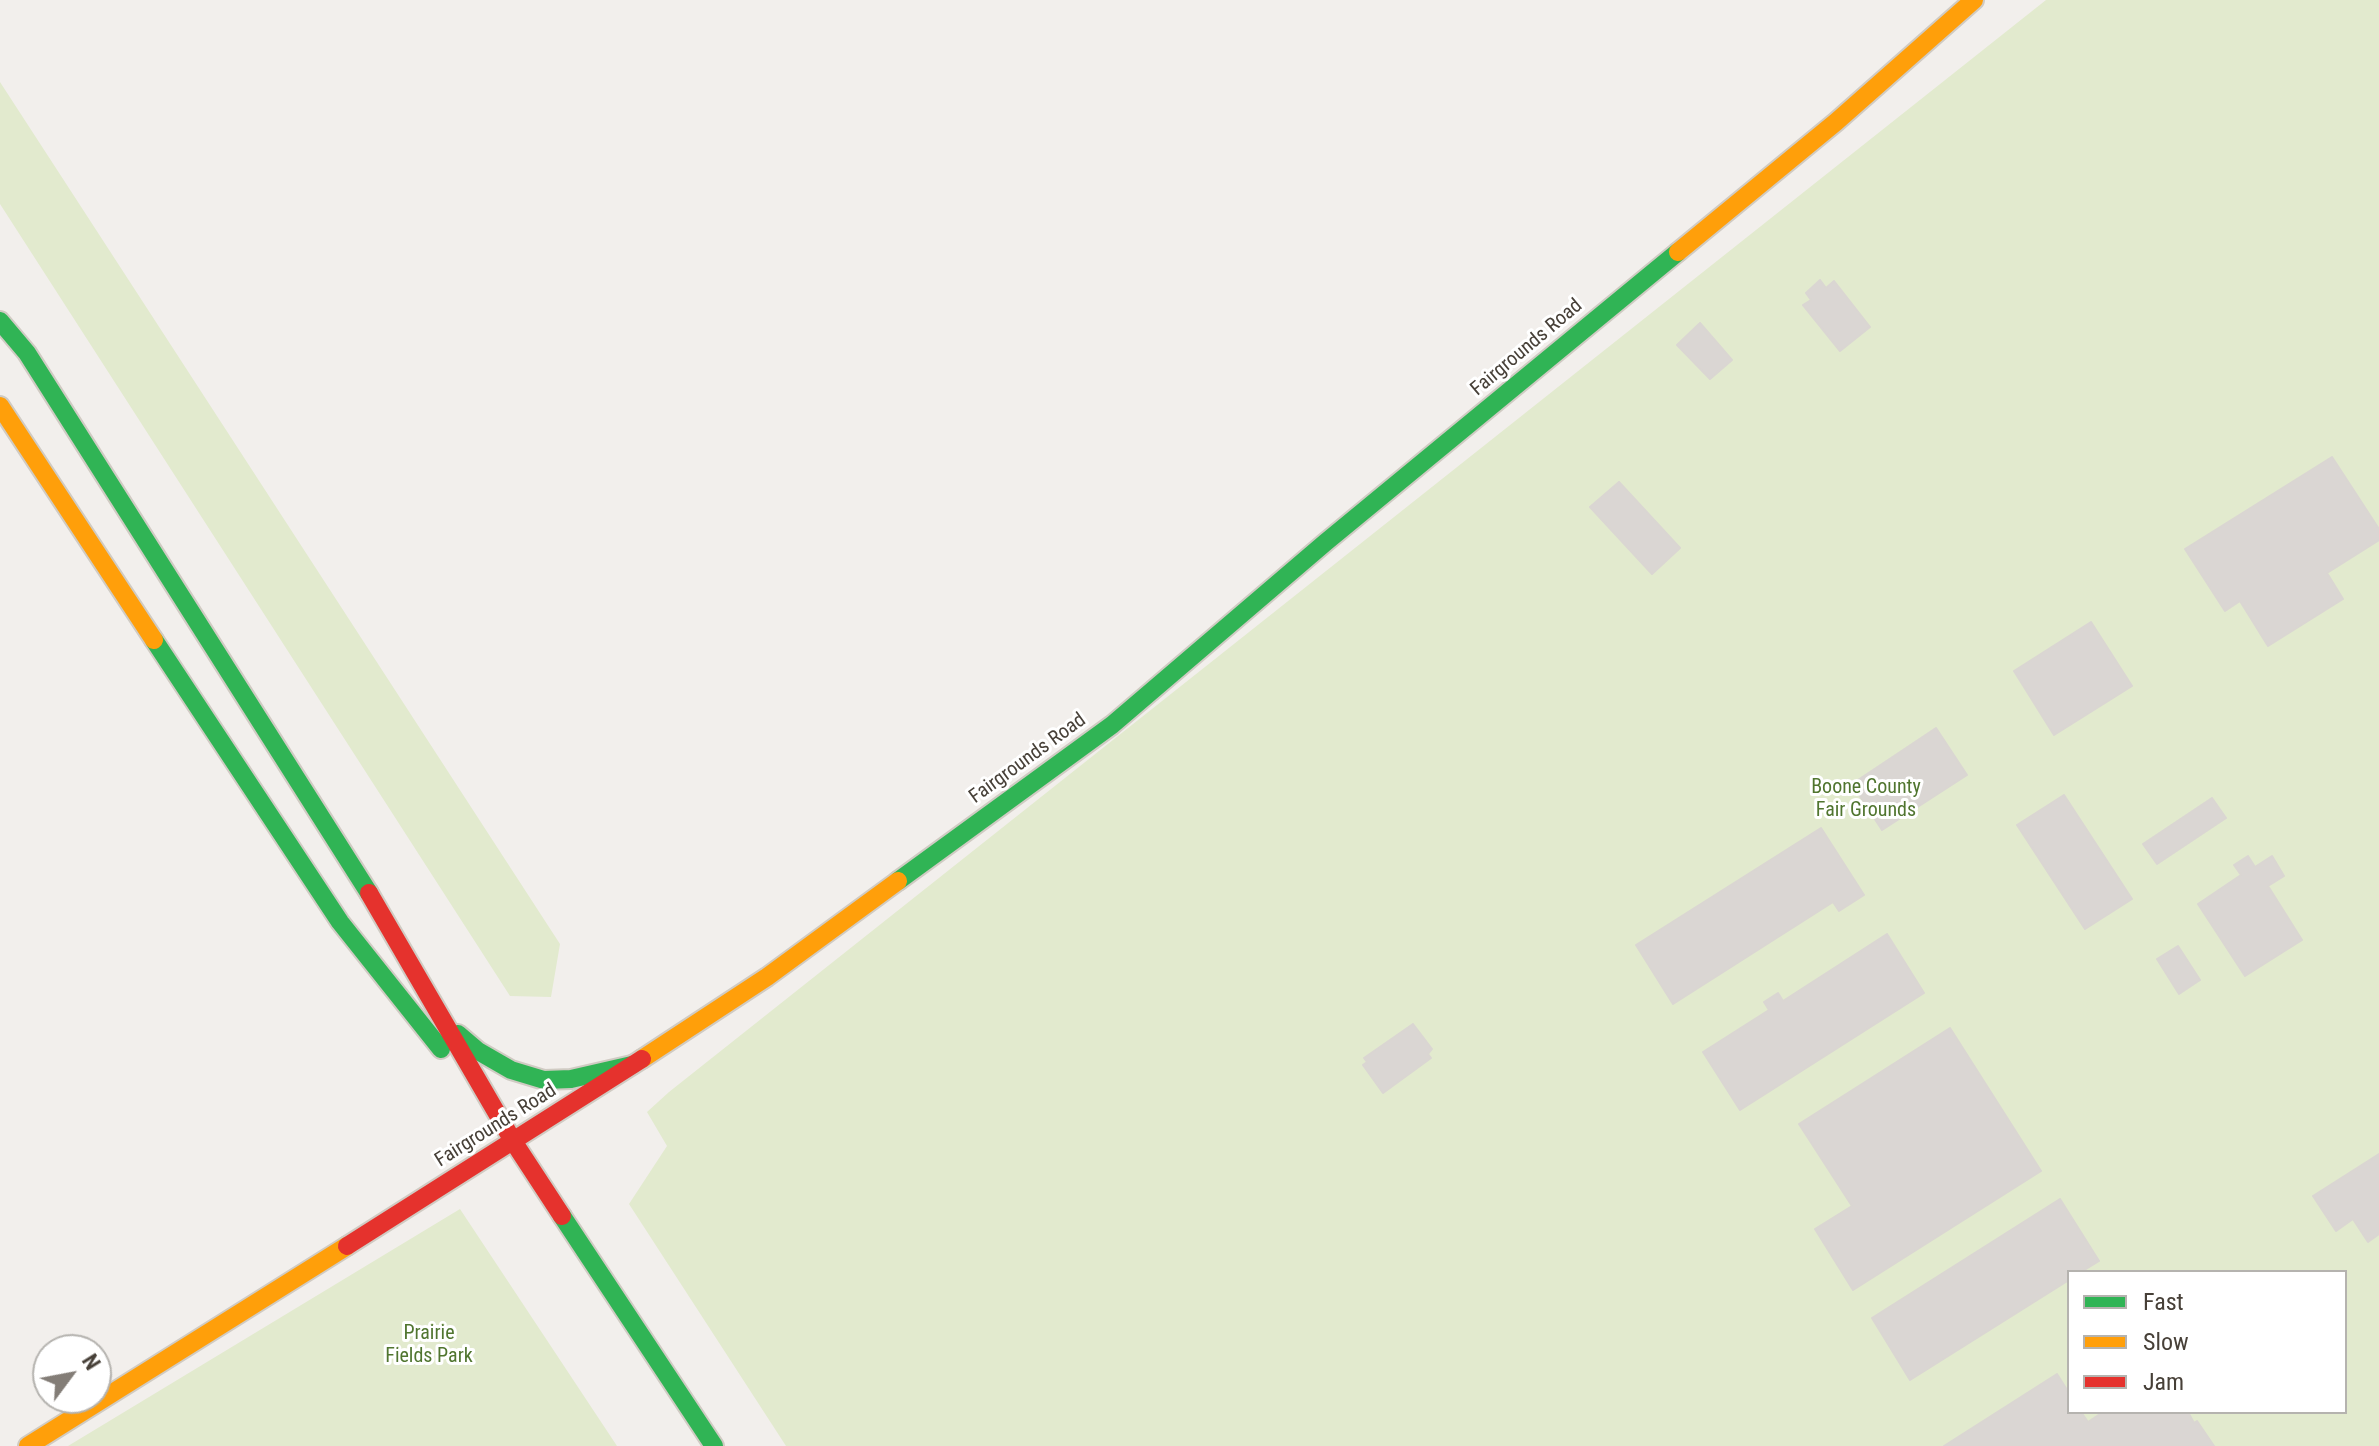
<!DOCTYPE html>
<html>
<head>
<meta charset="utf-8">
<style>
  body { margin:0 }
  #map { position:relative; width:2379px; height:1446px; overflow:hidden; background:#f2efec; font-family:"Roboto Condensed",sans-serif }
  canvas { display:block }
  .legend { position:absolute; left:2067px; top:1270px; width:280px; height:144px; box-sizing:border-box; background:#fff; border:2px solid #b5b3af; margin:0; padding:10px 14px; list-style:none; font-size:24px; color:#474038 }
  .legend li { display:flex; align-items:center; gap:16px; height:40px }
  .legend b { width:40px; border:2px solid #b5b3af }
  .north { position:absolute; left:32px; top:1334px; width:80px; height:80px; box-sizing:border-box; background:#fff; border:2px solid #b5b3af; border-radius:50%; rotate:58deg; font-size:22px; font-weight:700; line-height:32px; text-align:center; color:#474038 }
  .north::after { content:''; display:block; margin:auto; width:28px; height:36px; background:#837d77; clip-path:polygon(50% 0,100% 100%,50% 72%,0 100%) }
</style>
</head>
<body>
<div id="map">
<canvas width="2379" height="1446"></canvas>
<ul class="legend">
<li><b style="height:10px;background:#30b455"></b>Fast</li>
<li><b style="height:10px;background:#ff9f0a"></b>Slow</li>
<li><b style="height:10px;background:#e5322d"></b>Jam</li>
</ul>
<div class="north">N</div>
</div>
<script>
const g = document.querySelector('canvas').getContext('2d');
g.lineJoin = 'round';
function fill(path, color) { g.fillStyle = color; g.fill(path, 'evenodd'); }
const toPath = rows => new Path2D(rows.map(r => 'M' + r).join(''));
function strokePath(path, color, width, dash) { g.strokeStyle = color; g.lineWidth = width; g.lineCap = dash ? 'butt' : 'round'; g.setLineDash(dash || []); g.stroke(path); }
function label(font, color, halo, rows, align = 'center') {
  g.font = font + ' "Roboto Condensed",sans-serif'; g.lineWidth = 6; g.setLineDash([]); g.textBaseline = 'middle'; g.strokeStyle = halo; g.fillStyle = color; for (const [text, x, y, turn = 0] of rows) {
    g.save(); g.translate(x, y); g.rotate((+turn || 0) * Math.PI / 180); g.textAlign = isNaN(turn) ? turn : align; if (halo) g.strokeText(text, 0, 0); g.fillText(text, 0, 0); g.restore();
  }
}
const green = toPath([
  [2046,0,2379,0,2379,1446,786,1446,629,1204,667,1146,647,1112,669,1092],
  [2069,1272,2345,1272,2345,1412,2069,1412],
  [0,82,560,944,551,997,510,996,0,204],
  [460,1209,617,1446,68,1446]
]);
const building = toPath([
  [1820,280,1826,288,1834,281,1870,327,1840,351,1803,305,1811,300,1806,293,1820,280],
  [1700,323,1732,360,1710,379,1677,345,1700,323],
  [2332,457,2379,529,2379,540,2327,573,2343,599,2268,646,2240,601,2225,611,2185,549,2332,457],
  [1619,482,1680,548,1652,574,1590,507,1619,482],
  [2091,622,2132,686,2054,735,2014,671,2091,622],
  [1936,728,1967,775,1882,830,1852,784,1936,728],
  [2064,795,2132,899,2085,929,2017,825,2064,795],
  [2212,798,2226,818,2157,864,2143,844,2212,798],
  [1821,828,1864,895,1839,911,1833,902,1673,1004,1636,945,1821,828],
  [2248,856,2255,867,2272,856,2284,876,2268,886,2302,940,2245,976,2198,904,2241,875,2234,865,2248,856],
  [1887,934,1924,993,1740,1110,1703,1052,1769,1010,1764,1002,1778,993,1783,1001,1887,934],
  [2178,946,2200,980,2179,994,2157,959,2178,946],
  [1413,1024,1432,1049,1428,1054,1431,1058,1383,1093,1363,1065,1367,1062,1364,1058,1413,1024],
  [1950,1028,2041,1171,1853,1290,1815,1229,1852,1206,1799,1124,1950,1028],
  [2379,1154,2379,1234,2368,1242,2353,1219,2336,1231,2313,1196,2379,1154],
  [2060,1199,2099,1261,2081,1272,2069,1272,2069,1280,1910,1380,1872,1318,2060,1199],
  [2057,1374,2069,1393,2069,1412,2081,1412,2088,1422,2103,1412,2188,1412,2194,1423,2197,1421,2214,1446,1944,1446,2057,1374]
]);
const fast = toPath([
  [0,321,27,353,369,893],
  [154,640,340,922,441,1049],
  [898,881,1112,725,1326,542,1678,252],
  [458,1034,478,1051,511,1070,544,1080,571,1079,632,1065],
  [562,1216,714,1446]
]);
const slow = toPath([
  [1678,252,1836,122,1974,0],
  [0,406,154,640],
  [642,1059,767,977,898,881],
  [28,1446,347,1246]
]);
const jam = toPath([
  [369,893,513,1141,562,1216],
  [347,1246,642,1059]
]);
const streetNames = [
  ["Fairgrounds Road",1527,348,-40],
  ["Fairgrounds Road",1028,759,-36],
  ["Fairgrounds Road",496,1126,-32]
];
const parkNames = [
  ["Boone County",1866,788],
  ["Fair Grounds",1866,811],
  ["Prairie",429,1334],
  ["Fields Park",429,1357]
];
fill(green, '#e2eace');
fill(building, '#dad6d3');
strokePath(building, '#dad6d2', 2);
strokePath(fast, '#d0cbc3', 22);
strokePath(slow, '#d0cbc3', 22);
strokePath(jam, '#d0cbc3', 22);
strokePath(fast, '#30b455', 18);
strokePath(slow, '#ff9f0a', 18);
strokePath(jam, '#e5322d', 18);
label('20px', '#474038', '#fff', streetNames);
label('20px', '#50752f', '#fff', parkNames);
</script>
</body>
</html>
